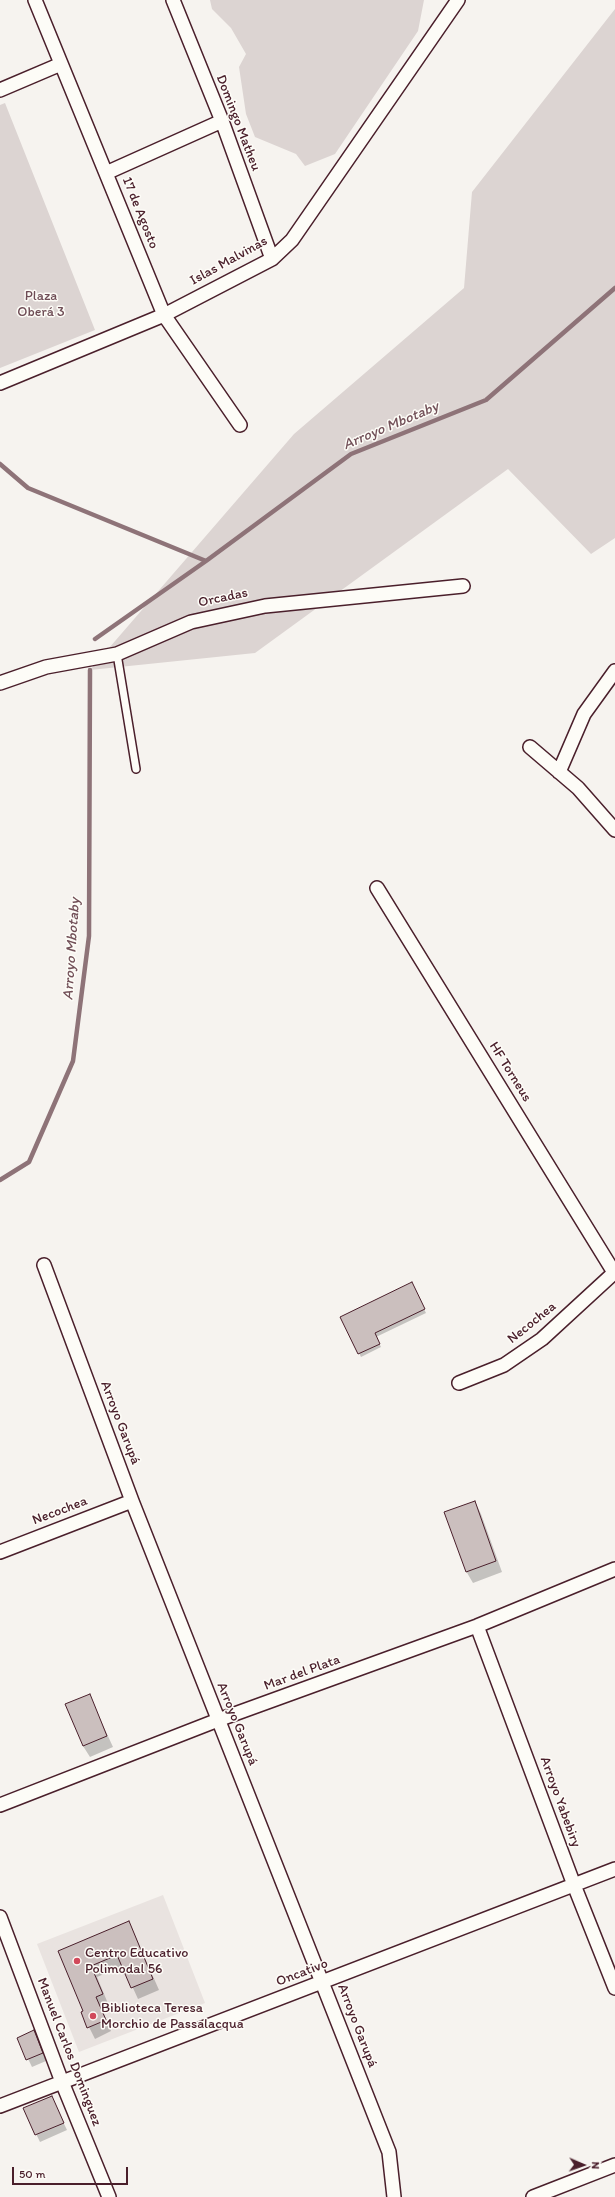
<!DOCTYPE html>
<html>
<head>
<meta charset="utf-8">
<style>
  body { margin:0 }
  #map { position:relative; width:615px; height:2197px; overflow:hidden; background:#f6f3ef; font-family:Itim,sans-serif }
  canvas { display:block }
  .north { position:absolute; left:563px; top:2145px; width:40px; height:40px; -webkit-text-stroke:3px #fdfcf7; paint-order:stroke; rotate:92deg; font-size:11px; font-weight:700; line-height:16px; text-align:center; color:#4a1f2b }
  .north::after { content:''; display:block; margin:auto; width:14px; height:18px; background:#4a1f2b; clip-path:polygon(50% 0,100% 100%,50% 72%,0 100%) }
  .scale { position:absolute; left:12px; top:2167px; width:116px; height:18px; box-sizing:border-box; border:2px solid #4a1f2b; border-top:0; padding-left:5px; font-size:12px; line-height:14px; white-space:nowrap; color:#4a1f2b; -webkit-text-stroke:3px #fdfcf7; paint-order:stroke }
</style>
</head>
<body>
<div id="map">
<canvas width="615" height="2197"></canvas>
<div class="north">N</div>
<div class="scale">50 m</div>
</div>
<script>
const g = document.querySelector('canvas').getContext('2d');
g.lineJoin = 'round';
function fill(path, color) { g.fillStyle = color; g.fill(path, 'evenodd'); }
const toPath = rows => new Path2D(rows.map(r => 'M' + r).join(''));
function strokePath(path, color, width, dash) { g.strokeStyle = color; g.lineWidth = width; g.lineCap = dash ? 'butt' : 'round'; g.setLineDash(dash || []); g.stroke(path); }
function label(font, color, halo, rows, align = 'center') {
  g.font = font + ' Itim,sans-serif'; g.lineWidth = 3; g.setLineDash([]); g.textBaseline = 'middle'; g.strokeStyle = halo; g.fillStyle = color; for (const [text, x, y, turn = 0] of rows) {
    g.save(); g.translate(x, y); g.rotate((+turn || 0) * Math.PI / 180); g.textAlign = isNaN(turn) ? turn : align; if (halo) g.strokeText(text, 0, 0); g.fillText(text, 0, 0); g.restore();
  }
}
const built = toPath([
  [163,1895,205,2003,79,2052,37,1944]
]);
const green = toPath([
  [210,0,424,0,418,31,335,154,305,166,296,154,255,137,246,114,239,67,246,54,231,28,212,9],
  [615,9,615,538,591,554,508,469,255,653,90,670,294,434,464,288,472,192],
  [5,103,95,330,0,368,0,105]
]);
const shadow = toPath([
  [413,1287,426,1313,376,1337,381,1347,361,1357,342,1317],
  [475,1502,481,1514,502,1572,473,1583,466,1571],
  [89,1695,113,1747,90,1757,83,1746],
  [129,1922,159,1990,138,1999,123,1966,97,1977,109,2006,102,2009,111,2031,95,2039,82,2013,85,2011,60,1951],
  [34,2032,46,2061,32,2067,18,2038],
  [51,2097,67,2130,40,2142,24,2109]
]);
const stream = toPath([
  [0,464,28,488,206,561],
  [95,639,206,561,351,454,486,400,615,288],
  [0,1180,29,1162,73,1061,89,936,90,670]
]);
const building = toPath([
  [412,1282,425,1309,375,1333,380,1344,358,1354,340,1317,412,1282],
  [475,1501,496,1561,466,1572,444,1512,475,1501],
  [90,1694,107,1736,83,1746,65,1704,90,1694],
  [129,1921,153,1979,131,1988,117,1955,91,1966,103,1994,96,1997,106,2020,87,2028,81,2012,83,2011,58,1951,129,1921],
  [34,2030,43,2053,26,2060,17,2038,34,2030],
  [52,2096,64,2123,35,2135,23,2108,52,2096]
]);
const lane = toPath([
  [117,654,136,769]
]);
const street = toPath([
  [35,0,164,315,240,425],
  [173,0,222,121,272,259],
  [0,90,61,64],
  [106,173,222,121],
  [0,383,164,315,272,259,292,240,458,0],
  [0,683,46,667,117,654,191,622,265,606,463,586],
  [530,747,578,788,615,830],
  [559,772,584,714,615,671],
  [377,888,615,1274],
  [44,1265,132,1501,389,2152,394,2197],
  [459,1383,504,1365,542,1339,615,1272],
  [0,1552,132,1501],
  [477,1626,574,1885,615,1988],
  [0,1805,218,1720,477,1626,615,1569],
  [0,1917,62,2082,109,2197],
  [0,2106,615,1869],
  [533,2197,615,2165]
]);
const markers = [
  [77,1961,4,"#d1495b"],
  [93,2016,4,"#d1495b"]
];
const streetNames = [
  ["Domingo Matheu",238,123,69],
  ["17 de Agosto",140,213,68],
  ["Islas Malvinas",229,261,-29],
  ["Orcadas",223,598,-12],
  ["HF Torneus",510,1072,58],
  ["Necochea",532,1323,-39],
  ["Arroyo Garupá",120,1423,69],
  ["Necochea",60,1511,-21],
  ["Mar del Plata",302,1673,-20],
  ["Arroyo Garupá",237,1724,68],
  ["Arroyo Yabebiry",560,1802,70],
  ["Oncativo",302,1973,-21],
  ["Arroyo Garupá",357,2026,69],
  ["Manuel Carlos Dominguez",69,2052,69]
];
const parkNames = [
  ["Plaza",41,296],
  ["Oberá 3",41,312]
];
const poiNames = [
  ["Centro Educativo",85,1953],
  ["Polimodal 56",85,1969],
  ["Biblioteca Teresa",101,2008],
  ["Morchio de Passalacqua",101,2024]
];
const waterNames = [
  ["Arroyo Mbotaby",391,426,-23],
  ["Arroyo Mbotaby",72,949,-86]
];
fill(built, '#e9e3e0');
fill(green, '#dcd4d2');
fill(shadow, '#0003');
strokePath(stream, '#8e7378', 4.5);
fill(building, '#cbbfbe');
strokePath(building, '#4a1f2b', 1);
strokePath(lane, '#4a1f2b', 10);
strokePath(street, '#4a1f2b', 16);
strokePath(lane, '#fdfcf7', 7);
strokePath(street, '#fdfcf7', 13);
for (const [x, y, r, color] of markers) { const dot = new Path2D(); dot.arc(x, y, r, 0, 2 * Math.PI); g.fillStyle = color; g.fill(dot); strokePath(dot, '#fdfcf7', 1.5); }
label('14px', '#4a1f2b', '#fdfcf7', streetNames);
label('14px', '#6e4c55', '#fdfcf7', parkNames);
label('14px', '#4a1f2b', '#fdfcf7', poiNames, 'left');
label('italic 15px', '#725058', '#fdfcf7', waterNames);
</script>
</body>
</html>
